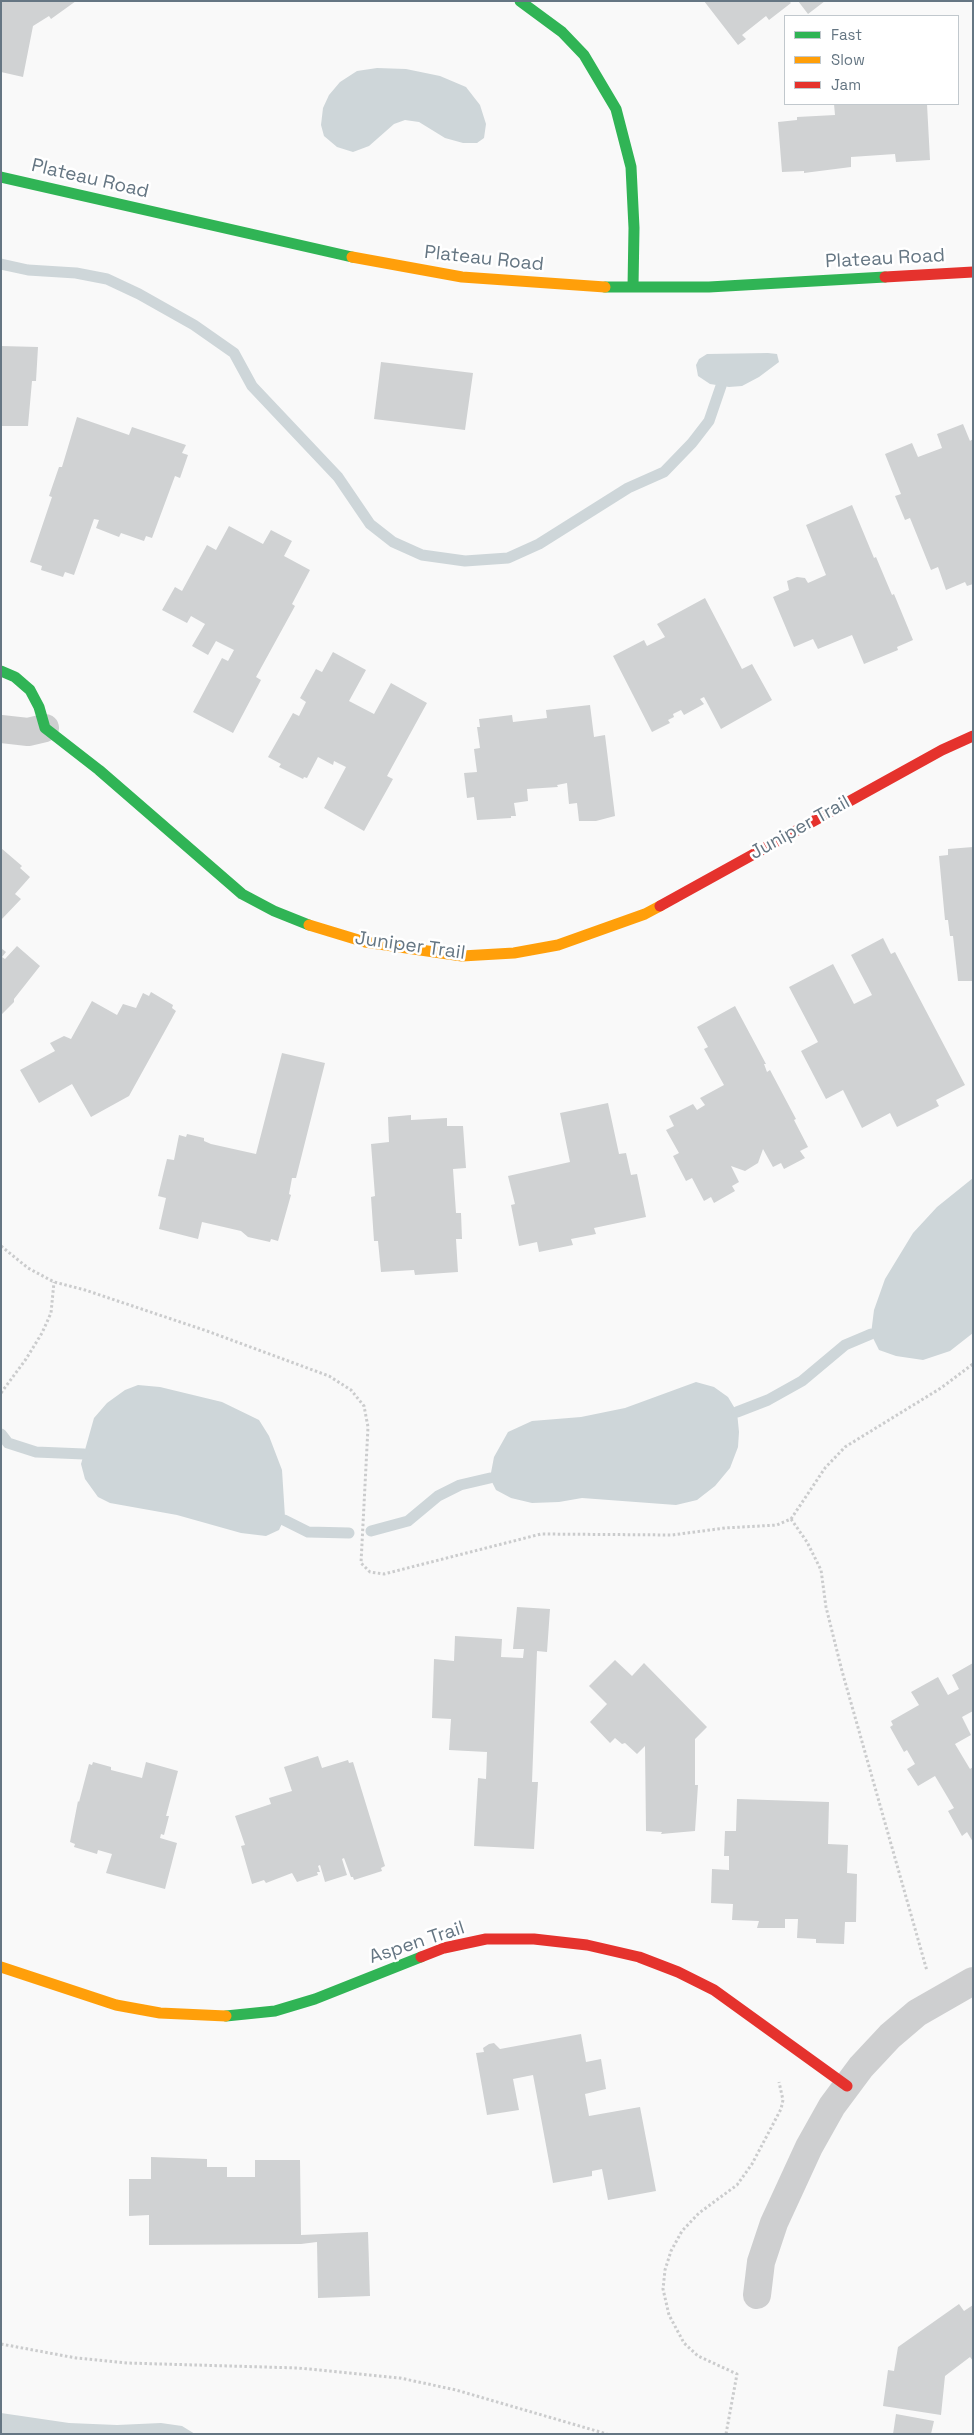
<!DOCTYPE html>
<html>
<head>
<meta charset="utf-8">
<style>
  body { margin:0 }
  #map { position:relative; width:974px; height:2435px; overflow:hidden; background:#f9f9f9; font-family:"Space Grotesk",sans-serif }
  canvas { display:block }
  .frame { position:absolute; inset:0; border:2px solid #657683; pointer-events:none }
  .legend { position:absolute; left:784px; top:15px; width:175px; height:90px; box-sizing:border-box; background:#fff; border:1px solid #c1c8cd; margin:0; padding:6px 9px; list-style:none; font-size:15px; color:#657683 }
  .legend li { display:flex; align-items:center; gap:10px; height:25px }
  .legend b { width:25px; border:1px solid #c1c8cd }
</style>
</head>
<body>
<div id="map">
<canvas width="974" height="2435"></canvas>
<div class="frame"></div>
<ul class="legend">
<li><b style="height:6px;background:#30b455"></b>Fast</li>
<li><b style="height:6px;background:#ff9f0a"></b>Slow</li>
<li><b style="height:6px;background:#e5322d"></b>Jam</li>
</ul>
</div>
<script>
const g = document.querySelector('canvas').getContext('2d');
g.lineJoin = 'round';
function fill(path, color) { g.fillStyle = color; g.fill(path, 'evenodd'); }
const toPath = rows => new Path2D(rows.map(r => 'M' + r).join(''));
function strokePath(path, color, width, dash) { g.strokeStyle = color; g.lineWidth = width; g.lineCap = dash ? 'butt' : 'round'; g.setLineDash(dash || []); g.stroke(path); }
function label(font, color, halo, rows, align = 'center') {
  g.font = font + ' "Space Grotesk",sans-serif'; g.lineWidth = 5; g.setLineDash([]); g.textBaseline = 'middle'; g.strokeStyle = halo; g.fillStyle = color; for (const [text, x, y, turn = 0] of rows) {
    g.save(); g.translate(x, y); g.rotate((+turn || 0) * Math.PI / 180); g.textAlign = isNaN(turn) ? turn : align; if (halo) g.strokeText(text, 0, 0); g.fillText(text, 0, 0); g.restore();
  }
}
const water = toPath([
  [377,68,406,69,440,76,466,87,480,105,486,124,484,138,477,143,463,143,445,138,419,122,405,120,394,124,369,146,353,152,337,147,324,136,321,125,323,108,329,95,340,82,357,71],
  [768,353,777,354,779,362,759,377,742,386,729,387,710,384,698,376,696,365,699,359,707,354],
  [973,1178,973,1333,950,1351,923,1360,896,1356,879,1350,871,1334,874,1310,885,1279,913,1233,937,1207],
  [696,1382,714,1387,728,1397,737,1412,739,1432,738,1447,730,1468,715,1486,697,1500,676,1505,582,1498,559,1502,532,1503,511,1498,496,1490,490,1478,494,1457,508,1432,532,1421,581,1417,625,1408],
  [138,1385,160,1387,222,1402,259,1420,269,1436,282,1470,285,1517,279,1530,266,1536,241,1533,177,1515,110,1503,98,1497,85,1479,81,1464,94,1418,107,1403,125,1390],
  [1,2413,69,2423,117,2425,161,2423,182,2426,195,2434,1,2434]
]);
const stream = toPath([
  [1,264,28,270,76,273,107,279,139,294,194,325,234,353,252,386,338,477,370,524,393,542,422,555,465,561,508,558,539,544,628,488,664,472,692,443,709,421,721,386],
  [737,1412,768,1400,802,1381,845,1345,871,1334],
  [1,1434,8,1443,36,1452,84,1454],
  [284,1520,308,1532,349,1533],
  [371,1531,408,1521,438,1496,460,1485,490,1478]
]);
const building = toPath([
  [1,1,76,1,51,19,49,16,33,26,23,77,1,72],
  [704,1,789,1,791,3,769,20,766,16,742,35,746,39,738,45],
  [798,1,825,1,808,14],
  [834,104,927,104,930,160,896,162,895,154,851,157,851,167,804,173,804,171,782,172,778,122,797,120,797,117,835,115],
  [1,346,38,347,36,381,32,381,28,426,1,426],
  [381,362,473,373,465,430,374,419],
  [77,417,129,435,132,427,186,445,182,453,188,455,180,478,175,476,152,538,146,536,144,541,121,533,119,537,96,528,99,520,94,519,74,575,65,572,63,577,41,570,42,566,30,562,52,497,49,496,59,467,62,467],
  [963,424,970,441,973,439,973,584,967,586,965,582,946,590,938,567,931,570,910,518,905,520,895,496,901,494,885,454,912,443,918,457,942,448,937,434],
  [852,505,874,558,876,557,892,595,894,594,913,640,897,647,898,650,864,664,852,635,818,649,813,639,794,647,773,597,789,590,787,581,797,577,805,578,808,583,826,575,806,525],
  [229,526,263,544,271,530,292,541,284,556,310,570,292,604,295,606,256,677,261,680,233,733,193,712,222,658,228,661,234,650,216,641,208,655,192,646,205,624,191,616,187,623,162,610,175,587,182,591,207,545,216,550],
  [705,598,742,669,752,664,772,700,721,729,704,697,700,699,704,704,684,715,681,710,673,714,674,717,668,720,670,723,652,732,613,656,644,640,647,646,665,637,657,624],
  [333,652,366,670,349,701,374,714,391,683,427,703,387,776,393,779,364,831,324,808,346,767,334,761,333,765,318,757,307,778,304,777,303,779,279,767,281,764,268,757,293,713,299,716,306,702,300,698,316,669,322,672],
  [590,705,594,737,605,735,615,816,596,821,579,821,577,803,569,804,567,783,557,785,558,787,527,789,528,801,514,803,516,816,511,816,511,818,477,820,474,797,467,798,464,773,477,772,474,749,480,748,477,727,480,727,479,719,512,715,513,722,547,718,546,710],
  [973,847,973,981,958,981,953,936,950,936,948,920,945,920,939,856,948,855,948,849],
  [1,848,22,866,20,868,30,877,15,894,21,899,1,920],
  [883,938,891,954,895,952,965,1085,936,1100,939,1106,897,1127,890,1113,862,1128,843,1090,826,1099,801,1051,818,1042,789,987,833,964,854,1004,872,995,851,955],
  [17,946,40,966,14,999,14,1002,1,1015,1,948,6,952,2,957,5,959],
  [151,992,173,1005,172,1008,176,1011,129,1096,91,1117,72,1084,39,1103,20,1070,55,1051,50,1043,64,1036,71,1039,92,1001,117,1015,123,1004,136,1008,143,993,149,996],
  [735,1006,766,1064,764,1064,767,1072,770,1070,796,1119,794,1120,808,1147,800,1151,805,1158,784,1169,781,1163,773,1167,763,1149,758,1163,745,1171,731,1166,739,1182,732,1186,735,1191,714,1203,711,1197,704,1201,692,1178,686,1181,673,1156,679,1153,666,1130,674,1126,669,1116,693,1104,697,1110,705,1105,700,1098,724,1085,704,1049,708,1047,697,1027],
  [282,1053,325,1063,296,1178,292,1178,289,1194,291,1195,278,1241,271,1239,270,1242,248,1237,241,1231,202,1222,198,1239,159,1229,166,1198,158,1196,167,1159,174,1160,179,1135,186,1137,187,1134,204,1138,204,1141,211,1144,256,1154],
  [608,1103,619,1154,626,1153,631,1175,637,1174,646,1217,594,1228,596,1234,571,1239,573,1245,539,1252,537,1242,519,1246,511,1205,515,1204,508,1176,570,1162,560,1113],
  [411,1115,411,1120,447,1118,447,1126,463,1126,466,1168,453,1169,456,1213,461,1213,462,1239,456,1239,458,1272,415,1275,414,1270,381,1272,378,1241,374,1241,371,1197,375,1196,371,1144,389,1142,388,1117],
  [517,1607,550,1609,547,1652,537,1651,532,1782,538,1782,534,1849,474,1846,478,1778,486,1779,487,1752,449,1750,451,1719,432,1718,434,1659,454,1661,455,1636,502,1639,501,1657,523,1658,524,1649,513,1649],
  [615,1660,632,1676,644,1663,707,1727,695,1739,695,1785,698,1785,695,1831,661,1834,662,1832,646,1831,645,1746,637,1754,625,1743,622,1744,615,1738,610,1743,590,1722,607,1704,589,1686],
  [973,1663,973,1711,962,1717,971,1735,955,1744,970,1769,973,1767,973,1842,967,1832,962,1836,948,1811,954,1808,935,1776,918,1786,907,1769,915,1764,907,1750,904,1752,890,1727,893,1725,891,1721,919,1705,911,1692,938,1677,948,1695,959,1689,952,1675],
  [318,1756,322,1768,348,1760,349,1763,353,1762,385,1866,381,1868,382,1871,354,1880,353,1877,351,1877,344,1858,342,1859,347,1875,325,1882,320,1865,318,1866,320,1872,317,1872,318,1875,297,1882,292,1873,266,1883,264,1880,252,1884,241,1846,245,1845,235,1816,271,1804,269,1798,292,1791,284,1767],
  [93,1762,111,1767,111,1770,142,1778,146,1762,178,1771,166,1816,169,1816,164,1835,161,1834,160,1838,177,1843,165,1889,106,1873,112,1854,98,1850,97,1854,74,1847,75,1844,70,1842,78,1801,79,1802,89,1764,92,1765],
  [737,1799,829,1802,828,1844,848,1845,847,1873,857,1874,856,1922,845,1922,844,1944,816,1943,816,1939,797,1938,798,1919,785,1919,785,1928,757,1928,759,1921,732,1920,733,1904,711,1903,712,1869,729,1870,729,1856,724,1856,725,1831,736,1831],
  [581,2034,586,2062,601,2059,606,2089,585,2094,589,2116,640,2107,656,2191,608,2200,602,2169,592,2171,592,2176,553,2183,533,2075,513,2079,519,2110,487,2115,476,2053,484,2052,483,2048,489,2044,494,2043,500,2049],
  [151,2157,207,2159,207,2167,227,2167,227,2177,255,2177,255,2160,300,2160,301,2235,368,2232,370,2296,318,2298,317,2242,301,2244,149,2245,149,2215,129,2216,129,2179,151,2179],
  [959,2304,964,2311,973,2305,973,2361,970,2357,945,2376,941,2415,883,2406,888,2370,894,2371,898,2347],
  [896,2414,934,2421,931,2434,893,2434]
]);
const path = toPath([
  [1,1246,28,1268,54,1282,85,1290,207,1331,329,1376,351,1390,364,1406,368,1427,361,1563,370,1572,384,1574,541,1534,672,1535,725,1528,777,1525,791,1519,825,1468,845,1447,941,1388,973,1364],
  [1,1393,26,1359,42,1333,51,1313,54,1282],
  [791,1519,807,1542,821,1570,826,1607,842,1671,927,1971],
  [1,2344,76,2358,127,2363,298,2368,400,2378,456,2390,607,2434],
  [726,2434,737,2374,698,2356,684,2343,669,2315,663,2289,665,2270,671,2251,682,2231,699,2213,737,2185,752,2164,781,2109,783,2100,779,2082]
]);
const street = toPath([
  [1,729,28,732,45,728],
  [757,2295,761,2262,774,2223,809,2147,832,2106,861,2067,890,2036,917,2013,973,1981]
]);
const fast = toPath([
  [520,1,562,32,584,55,616,109,631,167,634,228,633,287],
  [1,177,352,257],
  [605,287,709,287,885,277],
  [1,671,15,677,30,690,39,707,45,728,99,770,242,894,274,911,309,925],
  [226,2016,275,2011,315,1999,421,1957]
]);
const slow = toPath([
  [352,257,462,277,605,287],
  [309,925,365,942,462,956,514,953,558,945,645,914,660,906],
  [1,1967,116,2005,160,2013,226,2016]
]);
const jam = toPath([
  [885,277,973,272],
  [660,906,942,750,973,736],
  [421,1957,444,1948,486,1939,534,1939,587,1945,639,1957,678,1972,714,1990,847,2086]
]);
const streetNames = [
  ["Plateau Road",90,179,13],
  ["Plateau Road",484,259,6],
  ["Plateau Road",885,259,-3],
  ["Juniper Trail",800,828,-29],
  ["Juniper Trail",410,946,8],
  ["Aspen Trail",417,1943,-18]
];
fill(water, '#ced6d9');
strokePath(stream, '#ced6d9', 11);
fill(building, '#d0d2d3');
strokePath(path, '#cbcccd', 3, [2.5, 2.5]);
strokePath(street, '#cecfd0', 28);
strokePath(fast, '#30b455', 11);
strokePath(slow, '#ff9f0a', 11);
strokePath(jam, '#e5322d', 11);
label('19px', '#657683', '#fff', streetNames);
</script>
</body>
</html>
